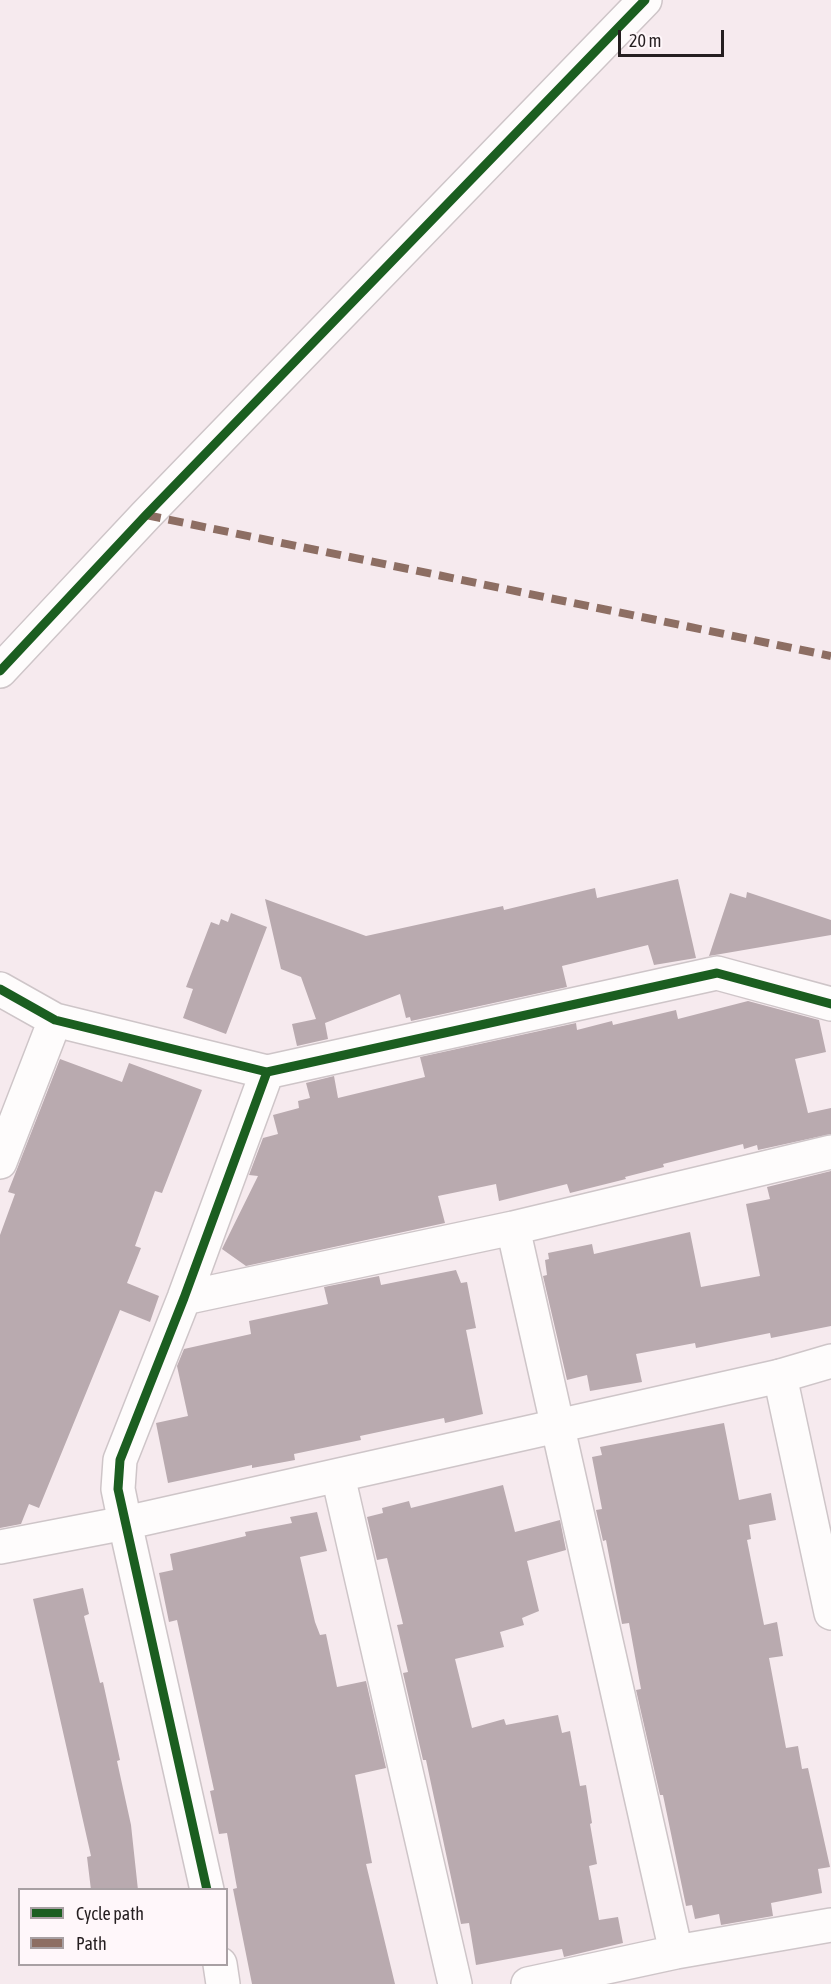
<!DOCTYPE html>
<html>
<head>
<meta charset="utf-8">
<style>
  body { margin:0 }
  #map { position:relative; width:831px; height:1984px; overflow:hidden; background:#f6eaee; font-family:"Asap Condensed",sans-serif }
  canvas { display:block }
  .legend { position:absolute; left:18px; top:1888px; width:210px; height:78px; box-sizing:border-box; background:#fff7fa; border:2px solid #a8a0a3; margin:0; padding:8px 10px; list-style:none; font-size:18px; color:#251e20 }
  .legend li { display:flex; align-items:center; gap:12px; height:30px }
  .legend b { width:30px; border:2px solid #a8a0a3 }
  .scale { position:absolute; left:618px; top:30px; width:106px; height:27px; box-sizing:border-box; border:3px solid #251e20; border-top:0; padding-left:8px; font-size:18px; line-height:21px; white-space:nowrap; color:#251e20; -webkit-text-stroke:4px #fff7fa; paint-order:stroke }
</style>
</head>
<body>
<div id="map">
<canvas width="831" height="1984"></canvas>
<ul class="legend">
<li><b style="height:8px;background:#1b5e20"></b>Cycle path</li>
<li><b style="height:8px;background:#8d6e63"></b>Path</li>
</ul>
<div class="scale">20 m</div>
</div>
<script>
const g = document.querySelector('canvas').getContext('2d');
g.lineJoin = 'round';
function fill(path, color) { g.fillStyle = color; g.fill(path, 'evenodd'); }
const toPath = rows => new Path2D(rows.map(r => 'M' + r).join(''));
function strokePath(path, color, width, dash) { g.strokeStyle = color; g.lineWidth = width; g.lineCap = dash ? 'butt' : 'round'; g.setLineDash(dash || []); g.stroke(path); }
const building = toPath([
  [678,879,696,958,654,965,648,945,562,966,567,987,411,1021,410,1017,406,1018,400,994,325,1023,328,1039,297,1046,292,1024,316,1019,301,977,281,969,265,899,366,936,503,906,504,910,595,888,597,898],
  [747,892,831,920,831,935,709,956,730,893,746,898],
  [231,913,267,927,226,1034,183,1018,193,989,186,987,211,922,219,925,221,919,228,922],
  [748,1001,819,1020,826,1052,795,1059,808,1113,831,1108,831,1134,758,1150,757,1145,744,1149,743,1144,663,1164,664,1167,625,1177,626,1179,570,1193,567,1184,499,1201,496,1184,438,1196,445,1223,246,1266,222,1249,258,1176,249,1175,263,1138,278,1134,273,1115,299,1108,298,1101,310,1098,306,1083,334,1076,338,1098,425,1077,420,1057,576,1023,577,1030,612,1021,613,1025,676,1010,678,1019],
  [60,1059,122,1082,129,1063,202,1090,162,1193,155,1191,135,1246,141,1248,127,1283,159,1296,150,1322,120,1310,39,1508,29,1504,21,1524,0,1528,0,1235,15,1194,8,1192],
  [831,1171,831,1326,771,1338,770,1333,696,1348,695,1343,636,1354,642,1382,590,1391,587,1375,567,1380,543,1276,547,1275,545,1260,549,1259,548,1253,592,1244,594,1254,690,1232,701,1287,760,1276,746,1204,770,1199,767,1187],
  [456,1270,461,1283,467,1282,476,1328,466,1330,483,1414,445,1423,444,1418,360,1436,361,1440,294,1454,295,1460,252,1468,252,1465,168,1483,156,1423,188,1416,177,1366,184,1349,251,1334,249,1321,328,1304,324,1287,379,1276,381,1285],
  [724,1423,739,1500,771,1493,776,1520,749,1525,751,1539,747,1540,764,1625,777,1622,783,1656,769,1658,786,1748,798,1746,802,1769,808,1768,830,1867,818,1869,822,1893,771,1903,773,1916,721,1925,719,1914,695,1919,692,1905,686,1906,663,1795,660,1795,636,1690,641,1689,629,1623,622,1624,606,1540,603,1541,596,1510,602,1509,592,1457,602,1455,600,1447],
  [503,1485,515,1532,560,1520,566,1550,527,1561,539,1611,522,1618,524,1625,500,1632,504,1647,455,1659,472,1728,504,1719,506,1725,558,1715,562,1733,570,1731,580,1786,586,1785,592,1823,590,1824,597,1864,589,1866,599,1920,618,1917,623,1943,564,1957,562,1949,476,1965,469,1923,461,1924,426,1760,423,1760,403,1673,408,1672,397,1625,403,1624,387,1558,377,1560,367,1517,383,1513,382,1508,409,1501,411,1508],
  [317,1512,327,1551,300,1557,315,1622,320,1635,326,1634,337,1687,366,1681,386,1768,355,1775,372,1863,366,1864,395,1984,252,1984,233,1889,237,1888,227,1833,219,1834,210,1791,214,1790,177,1620,169,1622,159,1573,173,1570,170,1554,246,1536,245,1532,292,1523,290,1517],
  [83,1588,89,1614,84,1616,100,1683,103,1682,120,1760,117,1761,131,1825,138,1890,91,1890,87,1857,91,1856,33,1599]
]);
const minor = toPath([
  [0,671,146,515,645,0],
  [0,989,55,1020,267,1072,717,973,831,1004],
  [0,1162,55,1020],
  [513,1228,676,1952],
  [184,1298,513,1228,831,1152],
  [780,1376,831,1361],
  [338,1476,455,1984],
  [0,1547,125,1523,118,1489,120,1460,184,1298,267,1072],
  [528,1984,676,1952,831,1925]
]);
const tertiary = toPath([
  [207,1890,125,1523,780,1376,831,1613],
  [220,1964,223,1984]
]);
const quiet = toPath([
  [146,515,831,656]
]);
const cycleway = toPath([
  [0,671,146,515,645,0],
  [0,989,55,1020,267,1072,717,973,831,1004],
  [207,1890,118,1489,120,1460,184,1298,267,1072]
]);
fill(building, '#b9aaaf');
strokePath(minor, '#cec5c8', 36);
strokePath(tertiary, '#cec5c8', 36);
strokePath(minor, '#fefcfc', 33);
strokePath(tertiary, '#fefcfc', 33);
strokePath(quiet, '#8d6e63', 8, [15, 8]);
strokePath(cycleway, '#1b5e20', 9);
</script>
</body>
</html>
